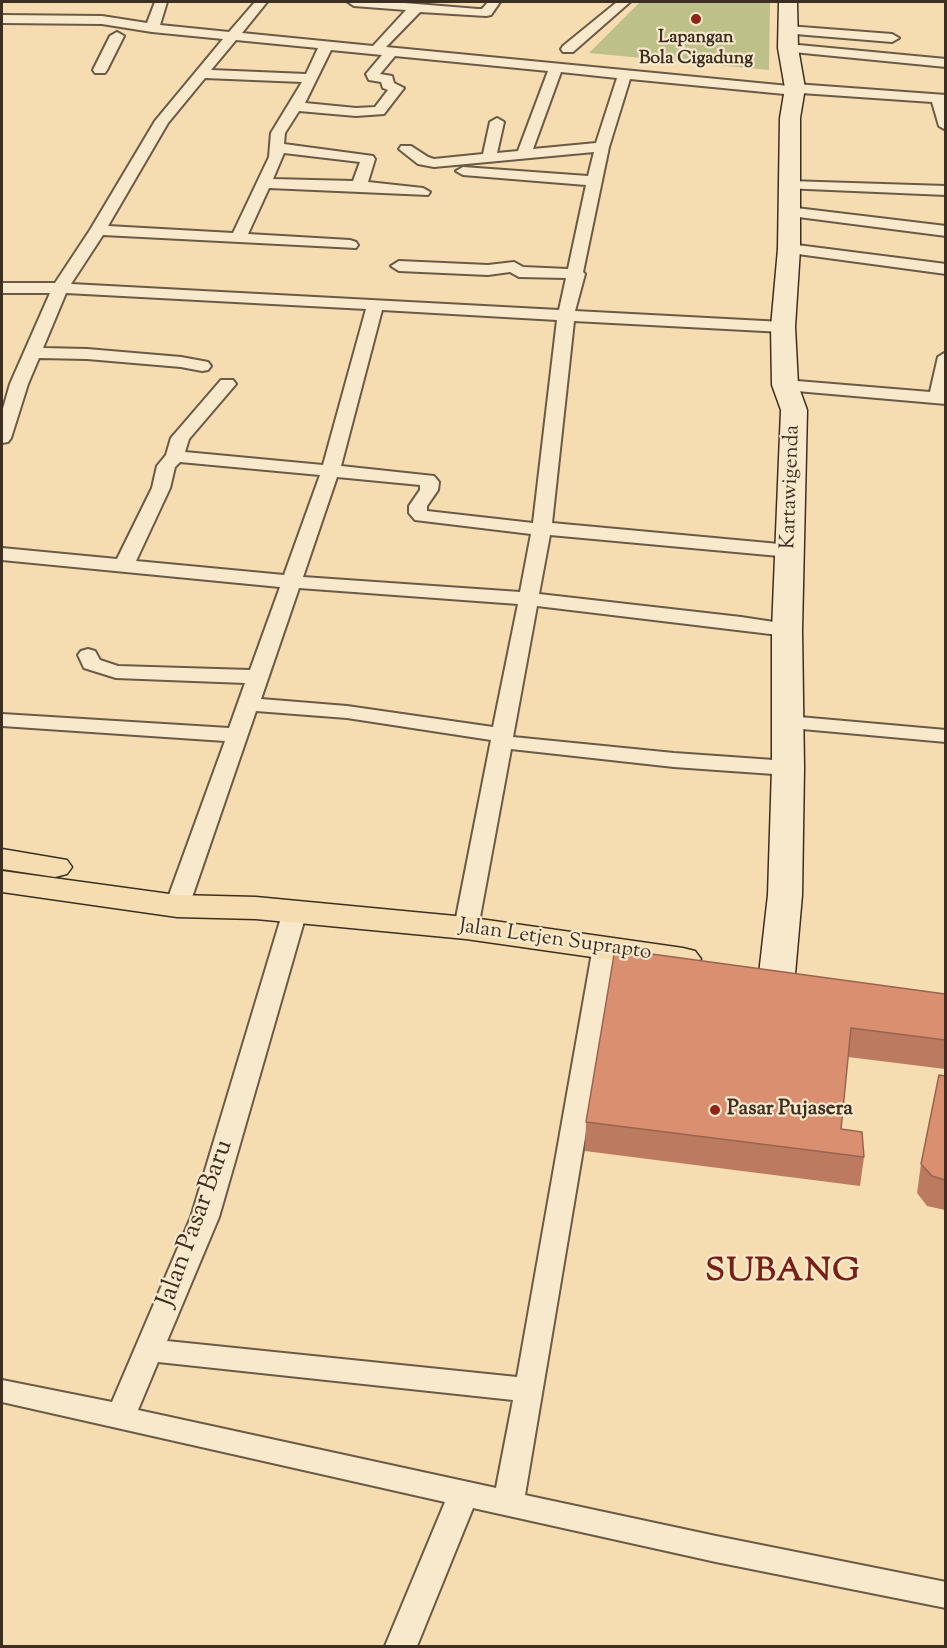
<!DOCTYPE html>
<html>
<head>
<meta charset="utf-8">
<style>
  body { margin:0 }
  #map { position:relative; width:947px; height:1648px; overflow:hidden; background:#f5ddb1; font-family:"Sorts Mill Goudy",serif }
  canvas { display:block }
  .frame { position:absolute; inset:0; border:3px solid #3c2f22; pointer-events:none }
</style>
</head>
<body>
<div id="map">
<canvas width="947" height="1648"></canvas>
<div class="frame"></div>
</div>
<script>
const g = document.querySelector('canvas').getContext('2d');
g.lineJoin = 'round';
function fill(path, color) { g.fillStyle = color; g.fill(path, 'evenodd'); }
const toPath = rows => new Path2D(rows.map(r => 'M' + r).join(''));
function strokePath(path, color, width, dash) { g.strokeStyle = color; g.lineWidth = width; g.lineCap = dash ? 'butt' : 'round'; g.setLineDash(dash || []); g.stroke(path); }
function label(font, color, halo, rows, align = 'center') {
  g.font = font + ' "Sorts Mill Goudy",serif'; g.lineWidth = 4.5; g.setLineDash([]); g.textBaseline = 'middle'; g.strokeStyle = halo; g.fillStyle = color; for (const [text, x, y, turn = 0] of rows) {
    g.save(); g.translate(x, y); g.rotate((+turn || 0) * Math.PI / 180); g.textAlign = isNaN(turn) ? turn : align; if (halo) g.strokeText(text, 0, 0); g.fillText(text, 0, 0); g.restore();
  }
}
const green = toPath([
  [640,2,770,2,769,70,589,53]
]);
const street = toPath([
  [155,2,167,2,160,25,229,32,255,2,267,2,242,33,373,46,406,10,354,6,348,2,392,2,478,9,482,9,488,2,500,2,491,15,486,16,420,12,386,47,789,86,795,84,946,95,946,130,939,126,932,102,801,93,795,95,630,79,609,147,583,272,585,274,575,311,783,322,791,327,783,332,574,321,552,523,790,545,797,547,800,551,797,555,790,557,550,535,539,594,741,617,787,624,794,626,797,630,794,634,787,636,537,606,513,737,674,753,788,761,796,763,799,768,796,773,788,775,674,767,511,749,478,928,474,933,466,936,458,933,454,928,491,740,347,718,256,711,189,906,185,911,177,913,169,911,165,906,225,741,2,726,2,714,229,728,245,683,116,678,84,668,78,655,81,651,88,649,95,651,100,660,118,666,250,670,280,587,2,560,2,548,117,559,152,488,157,466,166,455,171,438,221,380,233,380,236,384,189,439,185,452,323,465,366,309,66,293,43,348,87,349,181,357,208,362,211,366,208,370,202,371,181,367,87,359,39,358,28,384,11,438,8,442,2,443,2,412,10,384,50,293,2,293,2,283,55,283,90,230,155,121,223,39,152,32,102,24,2,23,2,15,102,16,147,23,155,2],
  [236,40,318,48,306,74,211,70,236,40],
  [331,50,382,55,366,74,369,80,381,82,383,88,388,90,375,107,356,108,305,103,331,50],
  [395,56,548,71,518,151,497,153,504,122,497,118,490,122,483,154,434,159,428,157,411,146,401,146,399,149,418,164,434,167,594,152,588,176,463,167,456,171,463,175,586,185,568,269,523,267,514,262,488,265,399,261,391,266,399,271,488,275,510,272,519,277,566,278,559,310,71,284,103,235,356,248,358,245,356,242,350,240,248,234,269,188,428,195,430,192,423,188,368,182,375,159,373,156,284,144,285,133,299,111,356,116,384,114,404,88,394,83,392,76,380,74,395,56],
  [561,72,617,78,596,143,533,149,561,72],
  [205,78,302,82,271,133,269,157,233,233,108,226,168,123,205,78],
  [284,153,360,162,353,181,273,179,284,153],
  [382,310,557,320,533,523,427,511,427,506,438,490,439,482,434,476,341,466,382,310],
  [180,462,320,475,284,575,136,561,170,488,175,467,180,462],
  [337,477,420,485,420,490,409,506,409,513,415,520,531,534,520,592,303,577,337,477],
  [299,588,518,604,493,727,347,706,261,699,299,588],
  [617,2,630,2,573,52,563,52,561,49,563,46,617,2],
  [788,26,892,34,899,38,892,42,783,33,781,30,788,26],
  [117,32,124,36,107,70,105,73,95,73,93,70,110,36,117,32],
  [788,44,946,59,946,67,783,51,781,48,783,45,788,44],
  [789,181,946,186,946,195,784,188,782,185,789,181],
  [788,207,946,226,946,236,783,215,780,212,788,207],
  [789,244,946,264,946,274,783,252,781,249,783,246,789,244],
  [946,352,946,404,785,390,779,389,776,385,779,381,785,380,930,392,938,357,946,352],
  [788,716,946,730,946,742,780,727,777,722,780,717,788,716],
  [295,904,303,906,307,911,219,1217,167,1341,517,1377,593,947,597,942,605,939,613,942,617,947,525,1495,716,1536,946,1582,946,1608,716,1562,473,1508,417,1646,385,1646,445,1502,2,1402,2,1380,112,1402,191,1217,283,911,287,906,295,904],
  [158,1362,513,1400,496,1488,138,1410,158,1362]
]);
const secondary = toPath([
  [779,2,797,2,798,48,805,88,800,118,800,249,795,327,798,385,807,410,802,630,804,768,802,895,795,974,790,982,777,986,764,982,759,974,768,895,772,768,772,630,781,410,772,385,771,327,778,249,780,118,785,88,778,48,779,2]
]);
const primary = toPath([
  [2,849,67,860,72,867,67,874,55,877,2,869,2,849],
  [2,871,177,895,256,897,466,917,683,948,695,951,701,959,695,967,683,970,466,939,256,919,177,917,2,892,2,871]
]);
const wall = toPath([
  [945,994,945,1069,848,1057,841,1129,864,1157,860,1186,585,1151,586,1122],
  [945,1076,945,1210,927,1206,917,1193,921,1164]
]);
const building = toPath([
  [615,949,945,994,945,1040,851,1028,841,1129,862,1132,864,1157,586,1122,615,949],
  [939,1075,945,1076,945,1180,932,1176,921,1164,939,1075]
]);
const markers = [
  [696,19,6,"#8f2418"],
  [715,1110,6,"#8f2418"]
];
const farPoinames = [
  ["Lapangan",696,39],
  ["Bola Cigadung",696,60]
];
const streetNames = [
  ["Kartawigenda",792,487,-88],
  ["Jalan Letjen Suprapto",555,941,8]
];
const poiNames = [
  ["Pasar Pujasera",727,1110]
];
const nearStreetnames = [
  ["Jalan Pasar Baru",197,1224,-70]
];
const nearDistrictnames = [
  ["SUBANG",783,1274]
];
fill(green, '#bec08a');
strokePath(street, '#6a5a46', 4);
strokePath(secondary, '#3c2f22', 3);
strokePath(primary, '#3c2f22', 3);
fill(street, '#f8e9cc');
fill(secondary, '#f8e9cc');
fill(primary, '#f5ddb1');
fill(wall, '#bc7b61');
fill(building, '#db8f71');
strokePath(building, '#99644f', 1.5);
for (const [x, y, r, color] of markers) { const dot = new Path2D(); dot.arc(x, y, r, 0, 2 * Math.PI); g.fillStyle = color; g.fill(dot); strokePath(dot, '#f8e9cc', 2); }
label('bold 18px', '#3c2f22', '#f8e9cc', farPoinames);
label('21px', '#3c2f22', '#f8e9cc', streetNames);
label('bold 21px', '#3c2f22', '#f8e9cc', poiNames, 'left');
label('26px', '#3c2f22', '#f8e9cc', nearStreetnames);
g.letterSpacing = '1.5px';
label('bold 33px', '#7a1f14', '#f8e9cc', nearDistrictnames);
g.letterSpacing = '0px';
</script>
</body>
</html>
